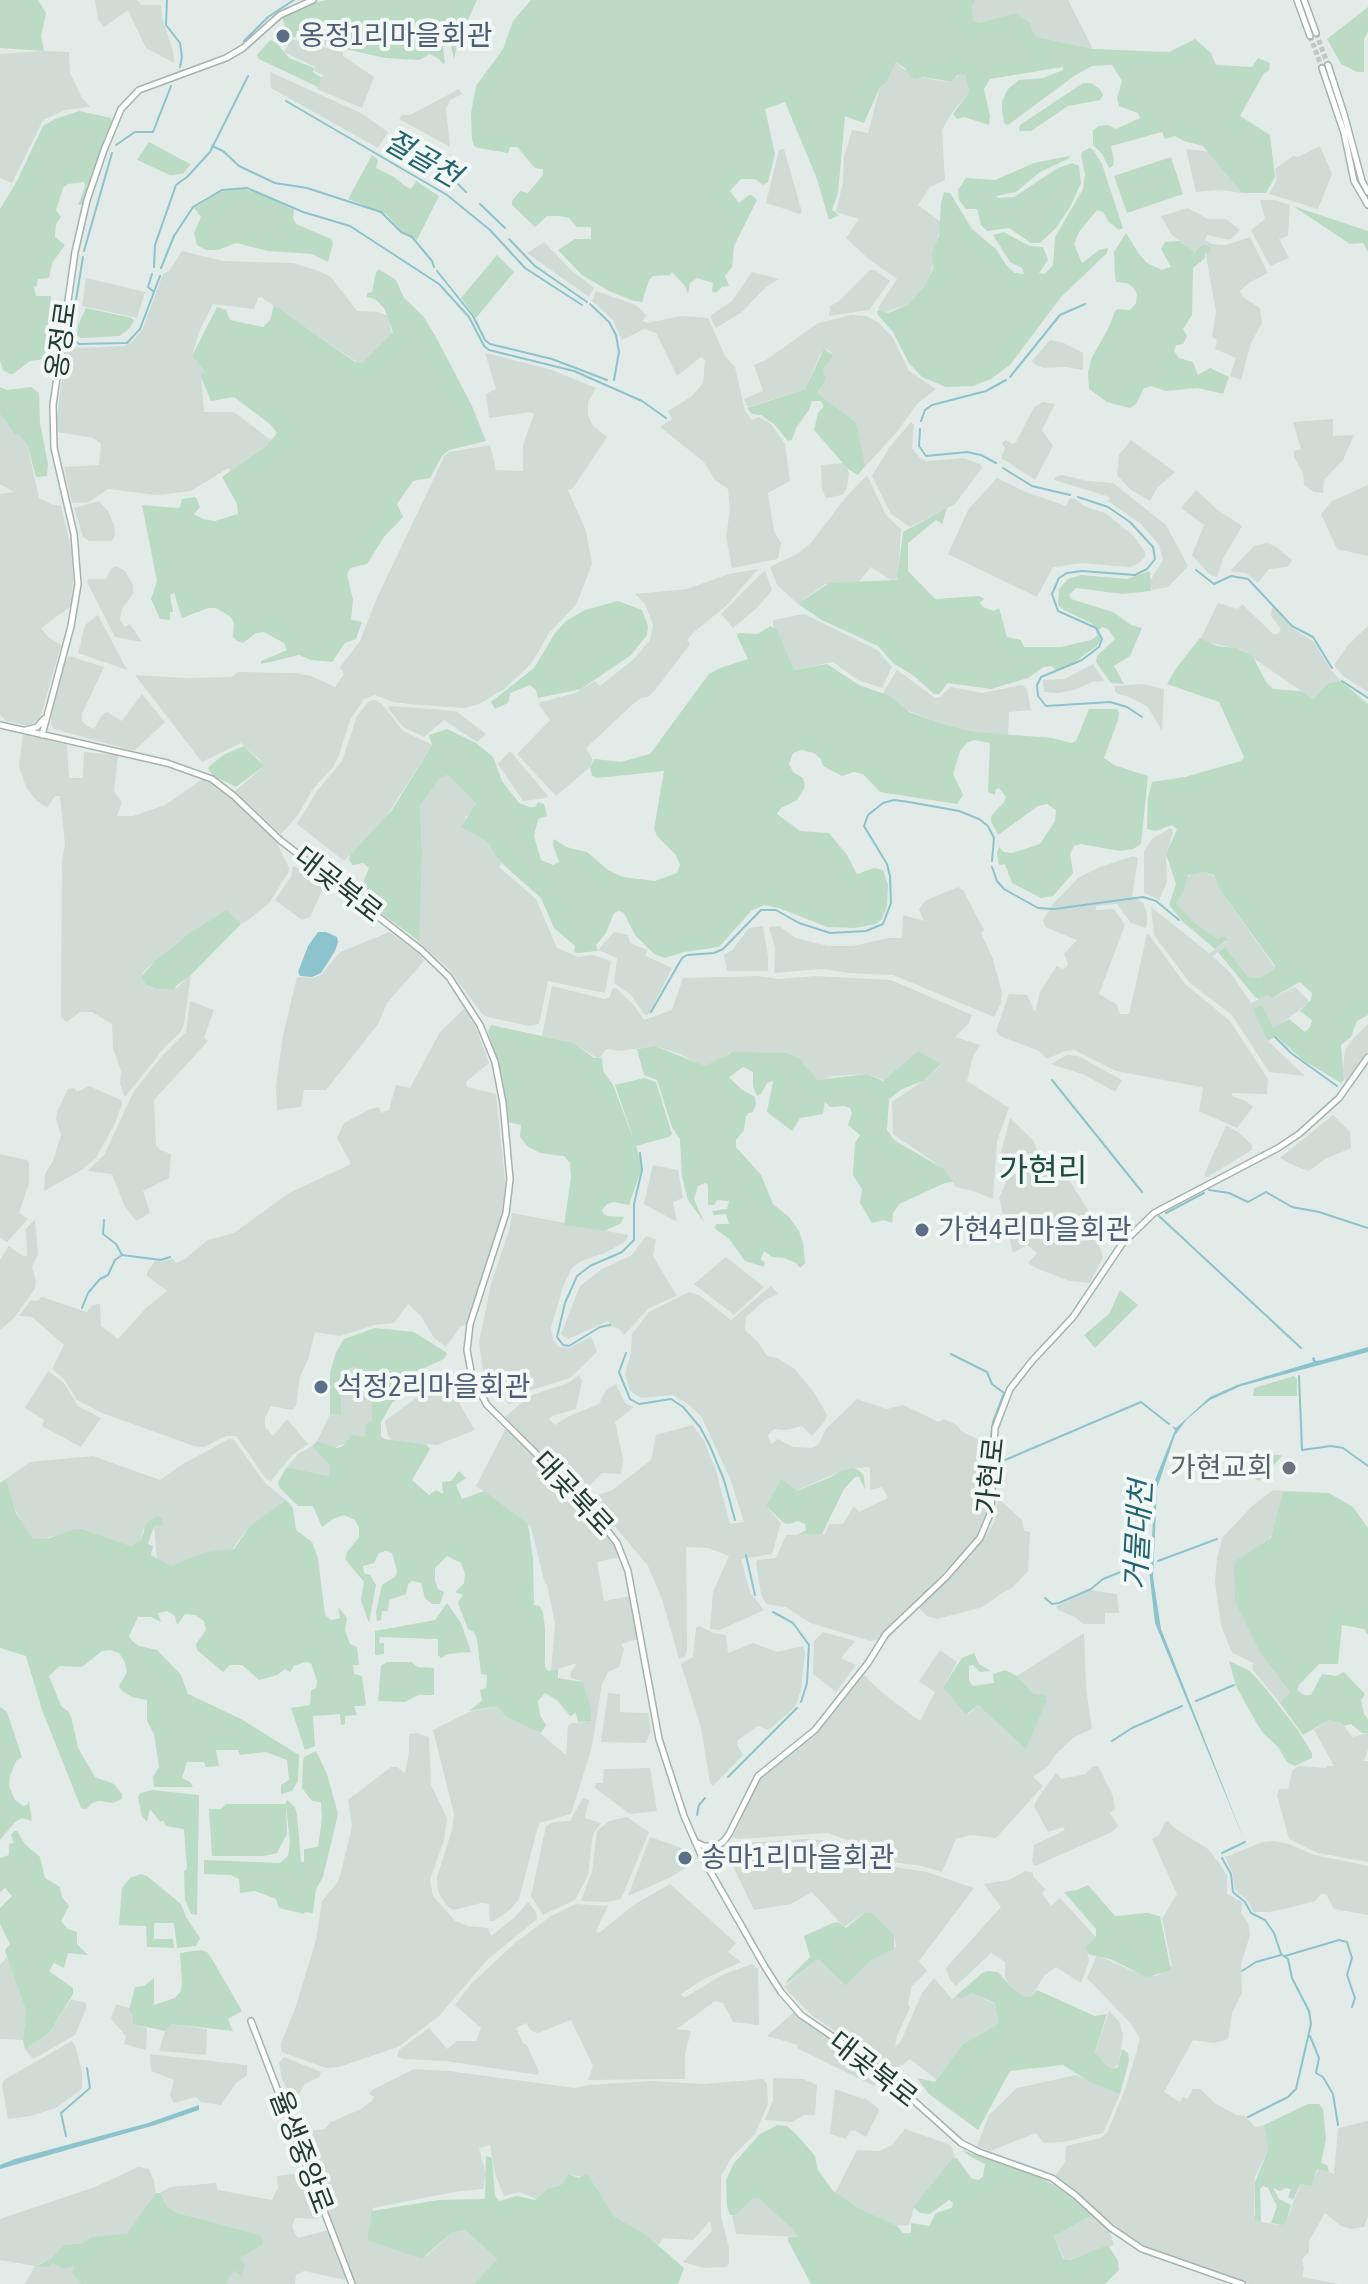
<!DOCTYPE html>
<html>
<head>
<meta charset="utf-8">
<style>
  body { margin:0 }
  canvas { display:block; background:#e2ebe7 }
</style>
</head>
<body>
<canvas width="1368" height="2284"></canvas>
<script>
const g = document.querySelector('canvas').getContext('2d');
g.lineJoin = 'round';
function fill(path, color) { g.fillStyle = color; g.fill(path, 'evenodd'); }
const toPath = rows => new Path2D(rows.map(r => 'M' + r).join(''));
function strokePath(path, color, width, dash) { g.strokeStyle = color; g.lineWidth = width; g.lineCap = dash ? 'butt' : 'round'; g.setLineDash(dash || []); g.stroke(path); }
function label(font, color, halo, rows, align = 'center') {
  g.font = font + ' "Asap Condensed","Noto Sans KR",sans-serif'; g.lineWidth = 8; g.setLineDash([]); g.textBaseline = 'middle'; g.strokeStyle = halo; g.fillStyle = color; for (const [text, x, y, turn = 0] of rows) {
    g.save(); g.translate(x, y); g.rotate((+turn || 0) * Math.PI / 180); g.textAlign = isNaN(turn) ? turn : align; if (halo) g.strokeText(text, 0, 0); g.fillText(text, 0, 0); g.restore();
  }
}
const built = toPath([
  [95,0,137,0,142,5,161,5,162,17,173,51,174,63,146,48,128,10,104,27,98,19],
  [976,0,1068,0,1093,49,1037,37,1032,30,1031,23,1015,13,979,23,973,21,972,6],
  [291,39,343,52,343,56,374,77,362,108,317,89,323,75,314,71,315,67,284,52],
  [44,51,69,52,70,73,82,98,90,107,65,110,43,120,12,183,0,178,0,54],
  [896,62,902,68,920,77,942,81,951,82,961,73,965,74,969,92,951,114,942,130,945,180,930,187,918,205,941,222,930,276,921,292,909,304,883,313,878,308,897,279,870,260,846,238,859,219,836,212,843,182,844,157,852,130,868,133,880,87,887,82],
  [270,72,361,113,388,132,378,148,271,88],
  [459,89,462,94,450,100,446,108,450,147,399,119,402,115,410,115],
  [1320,146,1332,174,1318,209,1269,194,1277,180,1275,169,1293,156,1298,157],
  [784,149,802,212,800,214,766,203,779,150],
  [1186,149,1211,152,1242,193,1220,190,1196,192],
  [1260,200,1275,200,1290,205,1288,236,1279,239,1289,258,1270,266,1251,230,1265,219],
  [1188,208,1208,219,1226,219,1240,230,1230,240,1207,235,1205,240,1212,244,1226,245,1250,237,1268,273,1250,282,1240,291,1244,298,1260,308,1262,323,1251,343,1241,380,1230,376,1236,358,1215,349,1217,340,1212,337,1216,312,1204,244,1198,251,1193,251,1171,234,1161,216],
  [544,242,571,270,594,288,589,297,527,253],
  [182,251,223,261,293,263,319,271,331,277,357,311,378,312,388,316,392,334,365,362,358,363,261,297,258,298,254,309,213,304,199,332,192,356,205,373,201,377,204,412,234,412,272,441,231,471,228,468,191,491,157,495,108,489,89,502,72,503,64,467,99,465,101,444,94,438,57,432,57,416,66,348,124,346,133,341,142,330,163,274,169,271],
  [870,270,875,270,890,281,869,310,829,316,830,306,838,302],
  [752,272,779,279,766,287,742,312,716,328,710,316,732,301],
  [86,278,145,292,137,318,82,306],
  [596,291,636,305,646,315,643,321,647,323,681,316,708,318,725,356,735,367,745,411,752,420,759,417,771,424,785,444,790,481,768,493,774,531,781,543,778,559,732,568,726,537,730,510,728,489,715,480,704,462,660,427,672,419,668,411,692,396,703,383,705,360,701,357,677,376,656,333,644,329,622,340,613,320,592,301],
  [851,315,866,316,878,322,893,338,909,371,936,389,917,404,897,432,864,468,856,422,817,393,826,379,823,370,834,356,827,349,820,355,805,389,748,407,744,399,763,391,754,365,766,360,818,323],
  [1050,340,1064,343,1083,353,1083,370,1065,367,1044,368,1036,365,1032,361],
  [485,353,549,369,596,388,588,402,588,416,593,426,607,437,573,488,568,490,586,531,592,564,576,605,549,633,531,664,504,689,479,704,465,708,408,704,393,702,375,695,364,699,350,720,339,755,333,767,312,790,298,815,281,834,235,791,263,767,259,759,241,743,202,762,135,675,185,678,232,677,238,672,295,673,311,676,335,687,344,674,340,667,360,641,376,600,445,455,450,452,490,445,496,470,523,471,523,445,534,414,531,412,489,418,486,394,496,389],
  [1043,402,1055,404,1042,430,1053,446,1035,480,1001,458,1005,448,1002,443,1006,440,1013,444,1016,442,1034,407],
  [0,414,15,435,18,434,27,444,39,498,51,504,61,506,71,548,73,580,71,606,41,628,48,637,61,645,40,718,29,726,6,721,0,714,0,494,14,492,0,484],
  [1333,419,1333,436,1354,435,1343,460,1324,480,1323,493,1314,492,1304,485,1303,473,1294,457,1294,451,1301,449,1293,422],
  [911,422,914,425,912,448,920,458,927,461,963,458,980,464,982,468,955,504,910,527,891,514,872,476,889,448],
  [1131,440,1175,472,1157,488,1150,501,1131,490,1117,475,1119,455],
  [845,463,849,473,847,488,842,495,826,498,822,490,821,465],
  [867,475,886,515,901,529,898,578,892,581,871,567,858,583,825,584,798,604,777,585,770,567,797,554,811,543,846,497],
  [1062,475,1088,481,1113,483,1166,525,1188,566,1168,587,1152,590,1150,581,1163,560,1159,545,1141,524,1108,501,1110,498,1107,496,1054,480,1055,477],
  [997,478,1026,492,1066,506,1070,498,1076,499,1084,506,1105,513,1134,536,1145,552,1145,557,1138,564,1129,567,1082,563,1053,567,1037,597,948,554,968,510],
  [1368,485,1368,556,1337,549,1321,514,1332,501],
  [1196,490,1219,511,1242,526,1223,559,1217,577,1210,575,1192,555,1204,525,1181,508],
  [99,501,108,511,114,525,115,535,112,541,89,541,83,537,74,508],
  [1267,543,1275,546,1292,560,1288,567,1269,569,1258,583,1246,573,1230,571,1254,546],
  [116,566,125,571,133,585,133,594,122,609,120,620,125,627,130,624,142,642,115,637,87,582,88,579,106,579,111,569],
  [758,569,727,605,694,632,687,640,690,643,688,647,655,690,648,697,641,698,633,704,586,748,593,760,590,767,556,796,517,754,550,720,538,703,575,693,595,681,600,686,635,658,650,640,653,625,645,604,635,594,687,589,729,574],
  [765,570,772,590,758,607,733,628,721,614],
  [1218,603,1238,609,1242,604,1244,606,1273,634,1278,634,1281,629,1271,616,1272,605,1291,627,1314,642,1331,670,1341,681,1328,683,1313,699,1240,649,1206,642,1201,638],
  [804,614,877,650,892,667,882,688,858,680,833,662,794,670,773,626,773,620],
  [98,615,127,670,78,653,85,625],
  [1368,626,1368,692,1343,676,1334,665,1348,645],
  [69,656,104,667,82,714,82,721,87,726,94,729,102,715,107,712,122,721,142,694,165,722,134,751,54,729,51,724,51,715,65,661],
  [1093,664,1104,681,1092,682,1074,690,1058,693,1044,692,1043,680,1064,679],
  [897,670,935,698,940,697,951,687,982,693,1022,685,1027,689,1031,710,1009,712,1008,735,977,732,950,726,906,710,883,693],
  [1142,684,1164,689,1162,731,1148,707,1129,697,1118,694,1115,691,1115,686],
  [375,700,382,704,403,731,432,745,384,820,344,861,297,824,317,791,342,761,357,716,369,701],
  [390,706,456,711,486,734,477,742,444,720,424,737,403,727,388,708],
  [23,734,67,745,69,778,83,778,84,752,118,755,114,791,122,802,117,816,133,816,165,805,204,778,232,798,276,841,289,868,288,873,269,903,247,921,241,924,227,911,177,942,145,970,141,977,143,981,149,987,156,989,174,990,191,975,184,1024,180,1033,164,1048,126,1096,124,1096,120,1084,121,1071,113,1048,112,1024,92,1012,80,1012,67,1022,61,1017,62,861,65,845,60,796,55,796,47,808,36,800,26,787,19,766],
  [510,751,548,796,546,798,523,801,498,764],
  [448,775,476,804,476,807,465,818,473,834,489,843,502,863,499,867,536,899,557,948,578,957,593,955,611,961,605,993,548,981,539,1024,529,1026,488,1017,483,1015,449,969,417,941,422,853,420,806,440,778],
  [1169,829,1172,829,1173,834,1166,854,1167,882,1159,900,1144,893,1144,851,1153,838],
  [1133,856,1138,858,1132,896,1143,903,1147,914,1147,924,1146,928,1131,923,1117,904,1096,906,1096,910,1114,909,1125,925,1099,994,1116,1004,1120,1014,1129,1014,1147,934,1150,936,1185,984,1230,1021,1268,1079,1267,1094,1232,1093,1232,1096,1246,1101,1253,1107,1237,1128,1199,1111,1203,1089,1201,1087,1116,1071,1074,1050,1065,1051,1047,1059,1039,1051,1000,1036,996,1031,1009,994,1027,995,1035,1012,1040,992,1051,974,1057,966,1062,969,1067,967,1068,963,1064,954,1077,940,1045,927,1043,920,1053,904,1078,878,1100,867],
  [306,864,327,880,310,917,302,920,275,900,291,877,293,866,302,870],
  [1203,872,1214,876,1219,888,1275,968,1259,978,1248,977,1225,947,1212,956,1230,972,1251,1003,1267,995,1272,998,1295,987,1310,1002,1275,1028,1271,1027,1263,1007,1262,1030,1268,1041,1305,1076,1269,1072,1232,1015,1190,983,1154,935,1151,907,1209,953,1227,941,1218,939,1196,924,1176,903,1185,888,1186,878,1193,873],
  [958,887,963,890,984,930,981,933,993,959,1002,993,1001,1003,994,1017,893,975,849,973,822,969,774,973,775,948,769,927,779,926,796,938,828,946,853,946,888,938,902,938,903,915,924,921,919,909,925,901],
  [763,926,768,956,768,971,727,971,724,955,732,950,749,928],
  [390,932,420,955,424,961,387,1003,378,1024,326,1090,304,1090,301,1107,277,1110,276,1086,283,1035,297,977,312,978,321,975,340,952],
  [614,932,628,935,630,943,647,950,646,956,672,968,649,1014,645,1015,630,994,614,983,617,958,598,950],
  [758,976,779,979,815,976,891,980,972,1015,969,1023,955,1037,980,1045,973,1056,967,1081,1009,1108,997,1141,993,1199,976,1192,956,1187,944,1169,893,1134,892,1102,923,1081,941,1065,918,1051,886,1081,867,1074,834,1076,820,1080,814,1079,804,1063,729,1053,712,1065,702,1066,680,1054,655,1046,619,1051,606,1049,601,1057,597,1058,574,1043,542,1036,552,986,605,999,610,997,612,989,616,988,633,1004,644,1020,672,1010,683,978],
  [190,1001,214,1010,204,1038,208,1041,154,1100,156,1145,160,1150,171,1154,169,1178,143,1191,150,1213,136,1221,124,1205,112,1174,87,1171,104,1155,133,1093,161,1057,186,1032],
  [465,1008,477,1030,489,1063,466,1082,467,1087,496,1094,507,1200,467,1325,461,1326,446,1347,434,1338,421,1316,408,1304,394,1323,374,1325,340,1336,315,1332,308,1360,300,1376,296,1406,292,1410,271,1406,265,1418,265,1427,273,1436,287,1419,308,1444,291,1456,271,1481,266,1479,236,1436,226,1436,204,1447,194,1446,102,1413,77,1400,64,1379,52,1369,64,1345,32,1317,19,1316,31,1300,37,1301,42,1297,87,1312,92,1305,100,1304,101,1326,118,1339,146,1308,167,1291,147,1276,147,1272,155,1261,162,1262,172,1258,176,1263,185,1259,208,1240,234,1233,289,1193,351,1164,337,1138,344,1123,370,1109,379,1107,381,1113,389,1110,396,1085,410,1088,440,1032],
  [1368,1024,1368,1050,1346,1085,1343,1071,1345,1050,1350,1042],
  [1067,1055,1078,1056,1122,1080,1115,1092,1085,1075,1051,1064],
  [89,1086,121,1100,122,1104,115,1123,96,1158,83,1169,44,1191,45,1174,53,1161,61,1135,56,1119,57,1112,68,1089,74,1088,77,1092],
  [1333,1115,1350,1132,1351,1148,1325,1159,1309,1171,1297,1167,1280,1158],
  [1010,1118,1034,1141,1039,1156,1069,1180,1088,1210,1103,1257,1090,1283,1070,1281,1038,1269,1028,1263,1037,1253,1027,1245,1013,1253,999,1198,1007,1180,1026,1166,1001,1153],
  [1226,1126,1238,1132,1252,1145,1252,1150,1207,1177,1204,1175],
  [0,1154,27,1160,29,1163,29,1183,19,1213,28,1219,7,1242,0,1238],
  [653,1165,678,1170,683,1198,673,1202,677,1222,644,1204],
  [512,1213,628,1235,626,1241,605,1253,581,1261,572,1268,564,1284,551,1328,553,1340,559,1347,570,1348,591,1336,597,1352,570,1378,529,1391,509,1405,483,1371,479,1342,491,1284,510,1227],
  [35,1219,38,1254,32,1267,36,1281,35,1289,14,1318,0,1330,0,1260,9,1246,23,1256,27,1256,26,1229],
  [646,1236,656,1239,653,1256,677,1296,649,1308,624,1335,620,1329,610,1326,608,1321,568,1339,561,1334,580,1286,602,1269,632,1255],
  [726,1257,764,1287,734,1315,694,1284],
  [771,1286,778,1294,765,1300,746,1317,745,1330,758,1342,767,1356,777,1358,795,1369,815,1394,827,1415,825,1421,812,1436,802,1426,786,1430,774,1429,768,1435,771,1444,778,1439,793,1447,811,1448,818,1445,826,1429,857,1399,887,1409,903,1405,939,1422,944,1419,957,1425,961,1431,988,1444,989,1505,980,1531,971,1544,928,1589,892,1622,880,1639,871,1641,810,1623,786,1607,766,1604,761,1594,756,1563,757,1560,776,1558,786,1535,825,1534,829,1524,843,1524,854,1506,859,1512,888,1498,882,1487,870,1490,870,1468,867,1467,843,1470,796,1491,781,1479,766,1506,781,1523,772,1554,741,1559,750,1592,764,1610,720,1630,710,1629,713,1592,729,1556,708,1548,686,1547,687,1650,685,1657,679,1659,662,1599,648,1566,597,1505,595,1498,600,1494,611,1491,651,1460,656,1435,693,1425,704,1441,716,1470,730,1524,744,1522,730,1478,701,1416,689,1405,673,1395,641,1398,630,1391,625,1374,631,1352,632,1334,649,1312,689,1292,699,1295,731,1320],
  [355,1367,372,1390,372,1421,365,1437,333,1448,317,1441,330,1414,341,1415,341,1372],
  [48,1371,64,1383,78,1406,101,1418,81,1447,42,1426,44,1420,25,1408],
  [441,1372,475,1430,437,1445,392,1440,388,1436,385,1421,420,1395,435,1382],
  [579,1375,582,1381,576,1409,552,1416,549,1419,555,1425,569,1416,599,1404,606,1390,616,1384,625,1403,634,1407,615,1422,623,1459,621,1474,602,1473,584,1491,556,1469,505,1417,529,1396,568,1383],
  [505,1430,508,1430,582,1502,610,1537,620,1557,597,1562,604,1601,630,1596,638,1639,621,1644,624,1649,619,1667,608,1672,602,1684,592,1747,571,1814,539,1823,519,1899,510,1910,493,1921,490,1921,489,1904,481,1903,454,1910,447,1906,438,1892,437,1877,452,1830,454,1814,433,1730,469,1712,497,1706,505,1716,535,1729,566,1755,568,1726,572,1723,586,1722,583,1682,571,1678,570,1674,577,1663,551,1671,555,1624,547,1584,545,1584,531,1527,476,1486],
  [229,1439,234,1440,265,1483,286,1500,244,1533,231,1551,206,1552,176,1566,168,1566,157,1559,154,1526,162,1524,163,1521,143,1530,141,1540,131,1546,82,1529,37,1540,30,1537,10,1499,6,1479,30,1462,93,1456,160,1480,183,1464],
  [312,1446,330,1466,329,1476,287,1467,298,1454],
  [1273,1490,1283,1491,1273,1533,1268,1540,1235,1562,1235,1598,1261,1654,1290,1692,1290,1694,1280,1703,1252,1669,1253,1663,1233,1653,1230,1648,1221,1625,1215,1582,1217,1558,1223,1537,1252,1506],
  [998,1498,1022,1520,1024,1531,1030,1532,1028,1571,1012,1588,1002,1593,983,1607,937,1619,927,1616,919,1608,982,1542,995,1521],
  [1090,1590,1117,1594,1119,1613,1105,1613,1105,1624,1083,1624,1075,1617,1058,1610,1057,1606],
  [699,1626,714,1633,726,1635,728,1653,753,1643,777,1652,803,1646,805,1653,801,1690,795,1707,769,1730,758,1726,738,1740,737,1745,743,1755,713,1786,710,1783,701,1728,681,1664,693,1657,696,1628],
  [823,1632,855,1641,841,1658,856,1665,836,1692,813,1674,814,1641],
  [1084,1633,1086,1688,1092,1729,1074,1737,1056,1754,1048,1766,1033,1777,1043,1786,996,1838,970,1835,956,1839,942,1872,922,1866,885,1861,863,1846,828,1833,738,1839,733,1837,761,1776,825,1724,864,1675,885,1695,920,1721,935,1692,919,1681,940,1650,957,1662,943,1687,968,1715,978,1705,1026,1748,1047,1698,1033,1693,1017,1676],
  [608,1693,620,1694,620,1712,648,1713,651,1731,646,1743,601,1742],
  [1329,1720,1342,1723,1352,1737,1368,1733,1368,1749,1364,1761,1368,1761,1368,1862,1318,1853,1289,1839,1277,1795,1279,1789,1288,1789,1292,1771,1298,1766,1326,1768,1327,1766,1334,1766,1314,1730],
  [417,1733,429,1737,431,1785,447,1818,444,1840,430,1880,433,1896,455,1921,468,1926,488,1928,491,1936,515,1917,528,1902,536,1912,537,1919,487,1960,439,2016,398,2047,339,2067,326,2068,284,2053,281,2050,281,2043,295,2009,316,1940,322,1901,337,1883,340,1876,352,1826,348,1800,391,1767,397,1767,405,1773,409,1752,409,1734],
  [1098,1766,1113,1796,1115,1809,1110,1813,1118,1826,1112,1832,1035,1866,1032,1862,1034,1845,1065,1830,1063,1827,1048,1832,1034,1806,1037,1799,1056,1773,1062,1779,1085,1774,1092,1767],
  [650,1768,657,1811,630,1814,595,1788,596,1783,603,1783,604,1769],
  [583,1798,589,1800,585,1818,601,1823,593,1834,588,1875,575,1900,543,1915,531,1896,546,1826,554,1822,570,1821],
  [627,1817,649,1832,621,1899,608,1902,581,1901,592,1871,597,1831,609,1821],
  [1168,1821,1173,1827,1208,1849,1220,1864,1227,1876,1227,1894,1242,1902,1241,1913,1248,1923,1250,1935,1241,1964,1242,1993,1232,2013,1228,2039,1214,2043,1193,2040,1164,2092,1180,2102,1183,2097,1187,2099,1193,2089,1200,2089,1216,2104,1236,2115,1245,2116,1255,2127,1264,2125,1268,2150,1255,2177,1254,2216,1261,2222,1279,2225,1286,2222,1300,2184,1309,2186,1319,2168,1334,2174,1338,2128,1368,2121,1368,2216,1364,2227,1351,2229,1341,2226,1325,2213,1309,2241,1309,2252,1302,2259,1304,2269,1302,2277,1338,2284,1249,2284,1167,2257,1131,2239,1055,2176,1065,2162,1066,2146,1101,2138,1108,2131,1126,2087,1140,2039,1132,2025,1087,1978,1097,1955,1130,1970,1157,1976,1172,1966,1162,1919,1177,1894,1152,1839,1159,1835,1165,1822],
  [650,1837,682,1848,683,1850,680,1862,687,1867,671,1877,628,1896],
  [805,1839,822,1840,849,1847,860,1850,882,1865,927,1872,974,1888,919,1961,927,1971,912,1986,908,2004,910,2008,897,2036,895,2047,901,2041,922,1993,934,1978,952,1999,956,1996,960,1998,972,1993,995,2004,998,2024,963,2044,937,2080,910,2059,891,2073,857,2045,811,2015,784,1987,818,1959,846,1986,872,1960,896,1947,894,1935,872,1913,866,1912,844,1927,812,1892,791,1904,754,1910,725,1849,731,1844],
  [1273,1841,1289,1844,1314,1855,1368,1866,1368,1915,1334,1909,1326,1894,1321,1894,1315,1901,1288,1908,1269,1912,1254,1912,1247,1900,1235,1889,1232,1872,1225,1857,1263,1842],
  [1026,1871,1033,1873,1033,1876,1045,1889,1042,1893,1051,1906,1060,1898,1096,1937,1086,1946,1089,1962,1081,1983,1056,1967,1044,1976,1032,1996,1025,1997,1010,1986,1005,1977,1005,1962,991,1953,956,1986,950,1980,946,1968,1001,1907,984,1884,1009,1880],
  [670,1884,736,1943,728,1952,741,1962,702,1980,681,1994,684,1998,722,1975,752,1964,758,1969,759,2025,733,2022,723,2003,715,2001,677,2029,691,2031,685,2054,685,2079,588,2080,593,2066,571,2020,538,2033,532,2031,526,2023,516,2028,523,2043,527,2045,539,2072,538,2075,446,2061,403,2059,397,2056,399,2050,429,2028,447,2049,457,2041,476,2041,481,2028,455,2005,472,1983,515,1943,551,1916,576,1904,608,1906,596,1931,599,1933,635,1904],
  [7,1957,26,2011,23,2040,0,2039,0,1965],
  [71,1999,86,2003,86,2009,75,2035,33,2059,25,2049,49,2033],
  [116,2004,129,2008,133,2016,132,2024,147,2028,146,2050,124,2044,126,2036,111,2019],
  [1109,2011,1119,2021,1123,2034,1119,2064,1113,2069,1107,2066,1095,2053],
  [794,2012,812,2026,856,2054,883,2075,874,2086,797,2048,798,2045,767,2036],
  [172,2024,207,2029,206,2055,159,2051,165,2031],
  [72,2041,75,2045,82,2072,82,2089,56,2108,31,2116,8,2119,2,2085,4,2080],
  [150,2054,247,2065,247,2075,236,2083,221,2105,201,2102,196,2097,174,2103,170,2095,174,2080,151,2071],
  [284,2057,321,2072,319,2077,305,2084,297,2097,289,2094,282,2079,279,2063],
  [414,2069,449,2071,575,2088,588,2085,653,2081,703,2084,763,2079,767,2084,768,2104,755,2134,732,2157,721,2176,721,2216,729,2248,729,2264,726,2267,704,2268,683,2262,712,2231,710,2221,693,2240,664,2238,658,2245,644,2233,615,2217,603,2199,581,2177,568,2174,561,2185,551,2187,537,2199,519,2192,504,2196,495,2174,490,2145,479,2148,486,2174,483,2189,454,2192,373,2208,367,2240,427,2256,451,2233,465,2230,497,2259,474,2284,355,2284,297,2132,325,2129,331,2122,361,2109,372,2101,374,2097,369,2093,372,2090],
  [1076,2075,1120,2094,1103,2133,1063,2142,1044,2143,1036,2133,990,2151,977,2146,989,2115,1017,2088],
  [773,2078,803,2079,817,2085,815,2115,805,2115,792,2122,765,2120,773,2100],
  [835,2089,863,2099,865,2098,878,2108,879,2111,866,2137,854,2130,850,2131,846,2139,830,2134],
  [905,2129,951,2145,955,2157,914,2207,909,2225,897,2226,855,2206,835,2193,857,2150,879,2151,892,2145],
  [138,2167,149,2169,154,2181,156,2196,130,2232,124,2236,92,2237,82,2243,64,2245,50,2259,37,2265,48,2267,52,2263,75,2266,72,2273,81,2284,25,2284,35,2266,0,2260,0,2219,95,2187],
  [294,2174,307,2176,323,2215,318,2219,295,2218,292,2226,295,2233,298,2238,329,2230,346,2273,345,2280,304,2271,296,2275,295,2284,226,2284,234,2271,242,2275,245,2266,241,2258,264,2244,260,2235,178,2213,167,2207,160,2193,170,2187,216,2183,218,2190,272,2200,278,2188,277,2176],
  [758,2198,794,2229,797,2237,736,2234,732,2216,751,2200],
  [1093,2215,1109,2229,1114,2245,1065,2261,1054,2236]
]);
const green = toPath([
  [0,0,38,0,46,13,41,36,44,51,0,48],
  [326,0,477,0,458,41,454,59,451,46,443,47,445,63,443,64,439,59,430,54,419,60,385,58,289,36,282,18,284,15,308,4],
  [531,0,976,0,972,6,973,21,979,23,1015,13,1031,23,1032,30,1037,37,1093,49,1169,52,1195,39,1211,53,1216,65,1252,67,1258,58,1270,63,1269,71,1264,73,1240,116,1270,135,1275,177,1266,193,1242,193,1203,146,1184,141,1175,136,1165,139,1162,132,1111,146,1114,160,1113,166,1109,168,1102,154,1093,145,1093,130,1099,126,1108,125,1116,129,1140,118,1138,113,1119,106,1117,98,1122,81,1112,65,1092,66,1074,76,1008,125,1004,123,1002,110,1002,101,1008,89,1019,80,1043,78,1063,70,1063,67,990,79,984,89,990,116,989,125,964,117,957,119,953,114,969,92,965,74,957,75,952,82,923,77,916,79,910,77,906,69,896,62,887,82,880,87,864,123,845,116,838,193,832,210,839,215,829,220,817,179,785,102,765,109,775,154,768,182,763,185,755,179,741,179,730,191,739,203,749,195,752,195,757,200,734,246,732,267,725,276,729,286,722,287,716,293,712,291,713,283,697,278,690,283,688,294,685,286,672,272,670,275,653,276,649,280,642,302,634,301,609,291,582,275,558,250,575,239,591,239,591,227,577,227,569,218,559,216,547,216,535,227,512,205,512,201,520,191,528,193,543,175,543,169,535,168,517,147,510,147,508,153,478,148,474,146,472,139,471,113,476,86,503,49,513,21],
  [1368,7,1368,32,1364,39,1364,72,1357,72,1341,64,1327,39],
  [270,40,277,43,289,58,314,68,313,72,322,78,318,87,259,59,257,55],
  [1083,83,1091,83,1100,89,1103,95,1100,100,1068,106,1031,131,1019,131,1020,125],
  [79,111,111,118,112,122,83,204,78,205,85,187,84,182,68,184,63,188,56,210,61,217,56,224,55,237,65,245,52,263,49,278,38,279,37,286,34,287,36,296,51,296,45,359,30,361,13,374,10,374,3,370,0,360,0,209,17,181,43,126,55,119],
  [149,142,190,164,190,165,183,174,170,175,137,160],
  [1090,148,1094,151,1102,164,1123,228,1119,230,1109,222,1103,212,1097,210,1079,232,1074,244,1082,263,1099,250,1108,248,1107,253,1061,297,1010,365,991,379,973,386,946,387,922,377,909,363,893,332,877,314,878,310,888,313,909,304,924,287,933,269,932,253,939,236,941,203,944,192,950,193,972,229,996,249,1007,266,1015,273,1024,274,1022,268,1010,262,993,235,1004,232,1029,246,1043,247,1048,260,1039,273,1045,274,1053,265,1055,237,1083,189,1085,175,1081,155,1083,151],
  [372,155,378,160,376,168,394,177,405,186,411,189,416,181,439,196,417,240,400,230,386,214,348,199],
  [1069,156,1070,158,1040,172,1016,192,996,196,998,198,1014,197,1058,168,1072,163,1079,166,1081,183,1070,207,1056,228,1040,243,1031,243,1009,228,987,231,981,225,977,209,966,209,959,200,958,190,966,178,995,180,1034,163],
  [1171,157,1183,194,1127,213,1114,176],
  [241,188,265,196,294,210,293,218,296,224,331,239,333,243,328,262,312,254,268,251,236,243,218,250,206,250,197,245,194,233,201,217,194,208,220,192],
  [1293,206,1368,231,1368,252,1363,243,1350,244],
  [1126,233,1139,254,1147,263,1162,270,1171,267,1161,249,1165,242,1179,241,1195,252,1204,244,1211,248,1211,251,1205,253,1205,258,1193,268,1192,315,1183,329,1187,336,1183,344,1176,345,1174,351,1179,358,1193,362,1198,375,1210,368,1229,377,1223,394,1198,388,1166,391,1151,386,1144,388,1136,404,1130,408,1107,402,1089,389,1088,372,1091,359,1109,327,1115,311,1118,309,1130,310,1136,303,1137,294,1133,287,1127,283,1116,282,1115,277,1114,252],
  [497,255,514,272,476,318,461,298],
  [379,269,396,280,404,298,423,316,436,337,472,406,486,441,449,450,442,456,430,478,413,481,397,504,403,517,384,537,367,564,350,568,347,574,353,600,351,620,362,622,356,639,345,643,332,662,311,660,299,655,261,664,261,661,287,650,284,643,264,632,256,633,243,643,237,641,233,637,234,623,231,617,216,608,208,608,182,618,174,593,170,595,173,612,170,612,170,620,160,619,151,599,157,581,142,505,177,508,180,507,182,499,196,497,200,507,194,514,203,519,215,521,238,514,237,504,222,477,266,446,277,433,270,424,234,397,211,401,201,377,204,371,192,356,216,309,217,307,226,310,230,320,263,327,270,320,274,305,355,362,362,363,393,332,384,308,375,299,367,297,367,293,372,292,376,272],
  [86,308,132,318,134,321,129,329,119,336,81,338,77,336,78,325],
  [824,349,834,356,823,370,826,379,817,393,856,422,865,466,858,475,848,469,814,430,818,413,824,406,821,401,812,401,809,410,796,428,792,440,788,441,775,425,761,415,752,414,747,408,805,389],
  [0,387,7,390,31,387,39,393,40,423,48,464,47,476,36,477,27,444,18,434,15,435,0,414],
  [947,508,942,524,936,520,908,543,908,571,935,599,979,596,984,599,980,603,983,607,994,611,999,608,1007,637,1021,640,1024,647,1061,647,1091,640,1097,636,1096,629,1091,623,1064,610,1058,605,1059,589,1068,579,1081,575,1127,579,1150,571,1151,591,1122,594,1076,588,1069,595,1071,599,1113,612,1131,625,1142,628,1130,656,1114,666,1124,684,1111,683,1096,662,1097,656,1115,639,1108,629,1102,627,1099,630,1101,639,1097,646,1069,666,1056,670,1051,666,1044,667,1028,678,991,689,948,683,939,694,934,694,914,676,893,663,878,646,822,620,798,604,829,583,897,580,903,532],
  [618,601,642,610,648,626,647,635,631,655,581,689,538,698,536,690,530,685,510,693,508,703,495,709,491,702,534,668,555,633,566,621,585,610],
  [770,626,777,630,794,670,827,664,859,685,888,695,909,712,950,726,977,732,1052,738,1071,743,1076,741,1089,709,1117,709,1119,713,1118,720,1104,758,1114,765,1148,776,1141,844,1133,849,1120,851,1081,844,1074,846,1070,854,1073,873,1053,896,1041,898,1012,883,1005,864,999,865,997,853,999,847,1004,852,1012,853,1040,844,1055,821,1056,810,1047,804,1038,806,998,835,991,821,991,816,1004,802,1006,797,999,788,996,789,995,795,988,792,990,743,974,740,967,743,960,751,953,774,963,795,957,804,880,792,863,774,854,772,842,776,823,766,821,759,814,753,802,750,793,753,789,764,793,772,803,778,805,787,797,800,781,808,777,814,800,831,829,833,847,855,857,874,874,868,883,870,888,885,887,906,882,919,876,924,855,928,827,927,779,908,764,905,751,911,719,947,684,952,665,958,654,954,635,935,624,913,619,911,614,913,606,933,596,945,598,951,577,953,574,952,575,946,554,928,541,898,506,867,495,855,489,843,461,827,476,804,448,775,440,778,420,806,422,853,419,941,358,896,369,868,363,863,353,865,349,860,350,855,392,810,432,745,429,735,447,729,476,743,493,757,502,781,519,803,529,807,535,807,538,802,544,804,547,816,538,819,534,836,541,860,553,865,559,862,553,845,554,839,566,847,587,852,608,870,623,877,655,881,677,873,680,865,676,855,657,836,654,829,664,771,598,778,592,776,590,767,595,759,621,762,650,754,709,674,720,668,748,659,737,636,738,633,758,634],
  [1200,638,1217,646,1237,648,1253,657,1266,682,1273,689,1301,691,1313,699,1328,683,1341,681,1368,704,1368,1015,1357,1021,1351,1037,1341,1045,1344,1080,1341,1083,1303,1060,1276,1036,1268,1041,1265,1036,1253,1009,1262,1005,1273,1028,1289,1019,1305,1032,1310,1027,1312,1020,1300,1011,1311,1000,1312,993,1300,982,1272,998,1267,995,1259,999,1255,997,1218,952,1225,947,1248,977,1259,978,1274,969,1275,966,1219,888,1214,875,1203,872,1188,875,1184,891,1176,903,1196,924,1218,939,1223,936,1228,939,1215,949,1183,922,1169,905,1176,884,1166,854,1177,829,1172,825,1156,831,1147,829,1148,798,1152,782,1185,777,1241,761,1244,757,1219,702,1167,684,1177,667],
  [244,746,264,766,236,787,212,775,208,768,212,764,225,754],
  [227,910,241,924,191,975,176,986,175,990,156,989,146,985,141,977,156,960,188,934],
  [491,1025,574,1043,594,1058,602,1058,603,1071,613,1085,635,1143,615,1085,644,1078,656,1082,672,1134,669,1137,636,1146,641,1162,641,1171,629,1205,614,1202,607,1204,602,1210,603,1213,607,1216,624,1217,621,1223,605,1231,564,1225,571,1178,570,1163,564,1156,540,1153,527,1146,520,1137,521,1125,508,1122,501,1073,488,1032],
  [655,1046,705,1066,733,1052,787,1053,800,1059,817,1080,867,1074,883,1081,918,1051,941,1064,923,1081,902,1089,889,1099,887,1130,894,1140,944,1169,953,1182,945,1183,899,1204,893,1213,892,1223,884,1220,872,1223,860,1203,862,1189,853,1175,855,1143,860,1135,848,1125,852,1113,850,1108,844,1106,830,1107,825,1102,823,1114,800,1118,792,1131,767,1112,773,1081,767,1083,761,1094,757,1096,753,1086,753,1072,743,1067,729,1077,741,1089,755,1097,756,1104,753,1112,748,1113,746,1117,744,1130,736,1140,736,1147,761,1175,773,1204,789,1217,799,1231,803,1243,805,1263,800,1268,796,1263,784,1258,772,1257,764,1251,761,1259,765,1263,764,1267,745,1261,729,1239,714,1228,717,1224,729,1224,726,1214,714,1215,712,1211,727,1209,729,1201,717,1200,714,1205,708,1205,708,1185,705,1183,698,1186,694,1199,704,1222,688,1200,682,1177,680,1139,672,1127,657,1080,644,1075,637,1049],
  [1120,1290,1138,1305,1095,1348,1084,1335,1109,1314],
  [375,1328,414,1332,447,1353,444,1359,422,1369,403,1395,392,1403,381,1422,381,1436,384,1439,426,1444,430,1449,412,1480,429,1495,436,1490,443,1494,442,1482,451,1481,459,1471,466,1478,456,1485,462,1499,484,1491,528,1524,533,1559,534,1605,540,1606,543,1613,545,1628,545,1667,548,1671,558,1669,558,1678,583,1682,591,1708,591,1721,578,1722,576,1713,570,1716,558,1701,545,1693,538,1701,540,1715,546,1725,541,1733,505,1716,497,1706,469,1711,482,1701,480,1690,486,1688,487,1675,481,1674,477,1639,474,1632,468,1629,459,1606,458,1602,463,1595,455,1592,464,1583,465,1573,461,1563,447,1556,435,1568,435,1581,438,1589,444,1592,440,1604,432,1604,425,1598,421,1583,412,1581,408,1584,406,1594,389,1600,388,1611,382,1611,381,1620,377,1621,376,1612,382,1585,396,1576,397,1571,392,1553,386,1551,379,1553,374,1563,363,1566,364,1573,370,1575,376,1585,369,1623,361,1600,364,1582,345,1559,347,1552,359,1537,359,1528,355,1520,344,1515,333,1519,322,1527,313,1506,298,1506,279,1487,278,1482,287,1467,329,1476,330,1466,312,1446,317,1441,337,1448,343,1446,352,1435,365,1437,366,1424,372,1421,372,1390,355,1367,341,1372,341,1415,330,1414,330,1373,336,1352,344,1339],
  [1294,1376,1297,1379,1297,1396,1253,1396,1254,1388],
  [1231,1454,1280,1455,1282,1456,1259,1481,1230,1463],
  [853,1468,860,1471,864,1476,865,1489,859,1477,855,1477,844,1489,822,1534,797,1535,806,1530,805,1524,798,1521,789,1524,784,1523,766,1506,781,1479,797,1491,831,1477,840,1471],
  [6,1479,16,1513,33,1539,49,1538,75,1529,82,1529,131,1546,141,1540,147,1522,158,1516,162,1519,163,1525,154,1526,148,1544,153,1546,151,1555,171,1566,206,1552,234,1549,250,1526,286,1500,293,1508,296,1530,312,1542,318,1558,325,1615,331,1620,340,1618,338,1607,347,1618,345,1630,350,1644,357,1647,359,1665,353,1665,354,1674,362,1676,366,1704,364,1706,354,1706,357,1715,345,1716,345,1724,341,1725,340,1714,313,1716,315,1746,305,1750,291,1708,310,1705,311,1690,316,1688,317,1681,311,1663,305,1662,294,1666,290,1672,285,1669,277,1675,259,1680,242,1665,230,1665,223,1672,197,1650,196,1644,206,1630,204,1621,195,1615,185,1614,177,1625,175,1616,167,1611,158,1613,161,1622,151,1617,138,1617,129,1636,132,1641,139,1646,157,1650,181,1675,188,1694,241,1719,299,1755,298,1781,292,1791,281,1794,281,1785,289,1780,287,1760,266,1752,240,1755,238,1750,216,1750,219,1766,206,1767,204,1762,187,1762,182,1778,190,1782,193,1787,154,1787,153,1777,159,1767,154,1734,147,1721,147,1700,132,1697,121,1690,119,1686,127,1672,125,1662,119,1653,110,1650,102,1651,82,1667,60,1666,49,1676,61,1706,69,1712,72,1720,78,1748,95,1777,114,1784,122,1794,122,1799,113,1803,99,1801,92,1803,86,1809,81,1808,42,1710,26,1656,0,1648,0,1483],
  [1283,1491,1329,1493,1353,1507,1368,1528,1368,1635,1364,1629,1342,1625,1338,1664,1319,1664,1299,1685,1297,1690,1304,1695,1311,1695,1322,1674,1336,1676,1344,1672,1365,1694,1361,1700,1364,1714,1368,1719,1368,1733,1362,1733,1351,1724,1344,1726,1342,1723,1329,1720,1303,1735,1280,1703,1290,1692,1261,1654,1235,1601,1234,1562,1271,1538],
  [447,1603,461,1623,471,1652,448,1654,441,1658,438,1655,438,1639,380,1637,379,1643,384,1643,384,1654,375,1655,375,1631,435,1620],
  [974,1653,979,1664,991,1671,980,1672,973,1665,969,1666,969,1681,973,1686,994,1683,993,1674,1005,1670,1017,1676,1033,1693,1046,1696,1046,1702,1026,1749,978,1705,966,1715,943,1687,962,1658],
  [1229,1661,1250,1671,1266,1689,1297,1729,1312,1753,1312,1758,1295,1766,1287,1762,1278,1747,1263,1733,1256,1722,1236,1686],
  [411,1662,418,1667,434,1668,434,1695,418,1695,405,1702,378,1701,381,1666,387,1662],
  [0,1707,7,1712,22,1757,16,1761,10,1776,9,1786,15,1800,23,1806,27,1805,29,1801,32,1821,22,1818,15,1822,0,1840],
  [316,1751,327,1774,338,1814,323,1877,316,1889,313,1913,305,1912,304,1914,279,1908,276,1899,255,1891,240,1893,239,1879,231,1875,204,1874,204,1860,280,1863,288,1856,290,1842,286,1806,287,1834,277,1853,263,1856,212,1856,209,1809,221,1809,226,1804,285,1804,287,1800,295,1807,297,1815,301,1862,304,1862,304,1849,318,1847,322,1818,321,1802,312,1801,302,1788,303,1761,304,1757],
  [152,1790,199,1795,197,1915,191,1914,185,1899,184,1871,187,1869,184,1829,166,1826,163,1820,160,1822,150,1809,147,1822,142,1816,138,1797,140,1793],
  [14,1831,17,1831,25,1844,40,1857,45,1878,60,1887,62,1897,69,1906,61,1921,68,1929,77,1932,77,1944,88,1955,68,1953,64,1968,54,1963,49,1971,73,1988,73,1994,49,2033,25,2049,23,2040,26,2011,7,1957,5,1950,10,1944,0,1924,0,1908,12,1896,5,1888,0,1892,0,1858,9,1855,9,1844,14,1843,11,1835],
  [141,1874,147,1876,181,1904,186,1917,200,1938,196,1946,177,1948,174,1923,154,1923,154,1939,173,1939,174,1948,147,1947,146,1926,119,1925,122,1888,130,1878],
  [1088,1885,1115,1916,1147,1913,1160,1916,1171,1970,1147,1977,1110,1959,1088,1954,1085,1947,1096,1937,1096,1929,1064,1892,1077,1890],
  [866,1912,872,1913,894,1935,894,1949,872,1960,846,1986,818,1959,786,1984,788,1979,810,1957,804,1936,833,1923,838,1922,846,1928],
  [201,1950,207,1952,212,1959,242,2011,228,2019,233,2031,172,2024,165,2031,132,2024,133,2016,129,2010,135,1987,144,1986,154,1978,154,2005,175,1998,181,1991,182,1983,180,1953],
  [988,1971,998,1972,1010,1986,1025,1997,1032,1996,1037,1990,1095,2016,1107,2014,1095,2052,1107,2066,1113,2069,1118,2067,1122,2049,1128,2053,1129,2061,1120,2094,1090,2082,1063,2065,1010,2071,978,2130,929,2094,917,2078,935,2082,963,2044,998,2024,995,2003,972,1993,960,1999,956,1996,982,1973],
  [1308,2104,1319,2104,1323,2109,1326,2139,1321,2163,1327,2165,1329,2172,1317,2169,1311,2186,1300,2184,1293,2200,1288,2197,1291,2189,1286,2188,1280,2191,1273,2188,1279,2199,1291,2205,1286,2222,1282,2225,1271,2223,1277,2206,1268,2188,1263,2186,1260,2189,1261,2222,1255,2220,1255,2182,1268,2150,1264,2125],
  [777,2125,787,2126,797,2135,815,2156,818,2170,833,2191,855,2206,897,2226,903,2233,911,2233,911,2223,929,2226,936,2213,952,2208,953,2203,949,2200,930,2214,920,2213,913,2207,953,2158,957,2158,971,2178,978,2180,983,2177,985,2164,969,2156,962,2150,1040,2177,1062,2190,1093,2215,1054,2236,1063,2259,1070,2260,1108,2245,1118,2261,1119,2270,1105,2284,811,2284,788,2241,788,2237,797,2237,793,2229,758,2198,751,2200,735,2215,730,2215,727,2206,726,2180,734,2163,760,2134],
  [486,2156,492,2158,495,2196,499,2201,517,2196,535,2200,549,2188,561,2185,568,2174,579,2178,587,2174,615,2217,644,2233,684,2268,678,2284,474,2284,497,2259,465,2230,451,2233,422,2259,367,2240,372,2211,438,2200,485,2199],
  [156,2193,160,2193,167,2207,178,2213,260,2235,264,2244,241,2258,245,2266,242,2276,234,2271,226,2284,81,2284,72,2273,74,2266,63,2269,53,2263,48,2267,36,2266,50,2259,64,2245,82,2243,92,2237,127,2234]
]);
const water = toPath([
  [318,932,326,932,337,937,338,942,335,951,321,973,312,977,300,976,298,972,308,946],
  [1368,1347,1368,1352,1241,1386,1210,1400,1187,1419,1175,1435,1157,1488,1153,1577,1161,1629,1245,1842,1155,1623,1148,1561,1151,1557,1155,1480,1175,1430,1172,1426,1176,1428,1210,1397,1237,1385,1313,1362,1312,1358,1314,1357,1316,1361,1322,1360],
  [199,2105,199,2110,155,2125,0,2169,0,2165,15,2159,148,2123]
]);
const stream = toPath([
  [167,0,166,25,180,43,182,57,180,67],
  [244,41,268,17,294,0],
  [286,101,447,195,490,230,525,268,582,305],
  [116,145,135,132,153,132,171,86],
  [212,146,223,151,239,166,275,183,307,188,381,212,401,232,412,237,432,261,434,267],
  [449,167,451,177,466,192],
  [480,204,505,228],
  [509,239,535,266,587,302],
  [84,251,112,153],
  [154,267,155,245,176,185,187,177,210,152,248,76],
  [161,268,174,236,193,207,222,190,247,188,303,212,350,226,439,284,469,317,484,346,489,350,574,371,642,401,666,418],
  [437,271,473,316,485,340,490,344,552,359,607,380],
  [152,274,148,287,154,292],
  [590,304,609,322,616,335,619,352,614,380],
  [75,306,83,257],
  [74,319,72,338,79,344,127,343,140,329,160,276],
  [1010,377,1060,315,1085,304],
  [921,421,925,410,932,405,986,391,1006,380],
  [920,429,919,446,926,456,967,452,981,455,996,463],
  [1003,468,1032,486,1070,495],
  [1078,497,1108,507,1130,522,1153,547,1155,559,1147,569,1135,575,1082,571,1067,573,1059,578,1052,594,1058,611,1096,628,1102,639,1099,647,1082,660,1041,677,1037,685,1038,696,1046,706,1110,702,1127,707,1142,717],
  [1196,570,1214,584,1231,576,1248,579,1292,626,1313,637,1332,668],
  [1342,681,1368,698],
  [992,867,997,881,1004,889,1038,908,1054,909,1143,897,1156,901,1179,920],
  [651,1012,682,958,687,955,714,953,723,949,761,910,776,910,799,923,830,933,866,931,883,924,891,903,890,876,887,864,864,826,868,815,883,803,894,800,909,802,959,811,979,819,988,826,994,838,992,861],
  [1275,1037,1291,1053,1337,1086],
  [1052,1080,1142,1192],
  [1209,1190,1229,1193,1248,1202,1266,1192,1292,1207,1319,1212,1368,1228],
  [1166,1213,1204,1193],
  [1159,1216,1301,1348],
  [122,1255,161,1260,170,1257],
  [82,1308,88,1293,100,1279,108,1275,115,1260,122,1255,116,1244,103,1234,104,1220],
  [610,1325,600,1327,569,1346,563,1345,557,1337,565,1303,577,1276,590,1266,622,1252,634,1240,634,1204,642,1170,640,1153],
  [626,1353,619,1372,630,1399,639,1404,671,1399,683,1407,700,1427,710,1446,724,1480,735,1520],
  [951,1354,987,1372,992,1384,1004,1393,993,1422,990,1444],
  [1299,1376,1302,1450,1331,1446,1343,1448,1368,1466],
  [998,1445,999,1459,1005,1460,1141,1402,1169,1424],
  [746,1555,755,1595],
  [1158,1561,1217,1539],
  [1045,1598,1052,1604,1059,1603,1091,1589,1103,1579,1143,1563],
  [773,1612,793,1623,809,1645,807,1683,801,1702],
  [1196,1701,1234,1685],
  [1112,1741,1132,1728,1182,1706],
  [728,1777,797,1708],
  [697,1815,699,1805,705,1798],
  [1222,1853,1245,1842],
  [1222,1858,1231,1874,1233,1892,1245,1902,1251,1913,1265,1920,1274,1933,1281,1954,1288,1959,1292,1978,1309,2011,1311,2024,1296,2089,1288,2097,1248,2117],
  [1285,1956,1339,1940,1347,1942,1352,1958,1347,1975,1355,1998,1352,2007],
  [1242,1971,1256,1962,1281,1955],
  [1310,2036,1319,2058,1316,2073,1323,2077,1333,2094,1338,2125],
  [66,2136,61,2113,90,2088,87,2068]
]);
const minorTunnel = toPath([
  [1316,33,1328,65],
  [1310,36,1322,68]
]);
const minor = toPath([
  [1297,0,1310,36],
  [1304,0,1316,33],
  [1328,65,1344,114,1362,181,1368,192],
  [1322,68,1344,133,1354,181,1368,205],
  [0,725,167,763,212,779,234,796,280,840,421,950,449,977,480,1025,495,1062,503,1103,510,1179,506,1213,470,1324,467,1350,472,1377,487,1405,587,1504,617,1543,628,1571,659,1739,684,1816,701,1855,765,1967,781,1992,801,2015,873,2064,961,2143,979,2152,1052,2178,1075,2195,1111,2228,1142,2249,1242,2284],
  [26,730,37,727,44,719],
  [42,735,71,626,78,584,74,534,54,448,53,405,75,252,87,200,104,150,121,109,139,90,226,58,243,48,280,15,313,0],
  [695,1842,704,1846,716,1846],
  [701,1855,723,1842,729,1834,758,1776,815,1730,868,1663,886,1634,946,1577,980,1538,991,1512,995,1428,1010,1389,1032,1361,1073,1317,1122,1244,1154,1213,1278,1148,1299,1134,1339,1098,1368,1057],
  [251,2021,352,2284]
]);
const markers = [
  [283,36,8,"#5c6f8a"],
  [922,1230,8,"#5c6f8a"],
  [321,1387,8,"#5c6f8a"],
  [1289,1468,8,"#6b7280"],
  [685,1858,8,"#5c6f8a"]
];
const serviceNames = [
  ["옹정1리마을회관",299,36],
  ["가현4리마을회관",938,1230],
  ["석정2리마을회관",337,1387],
  ["송마1리마을회관",701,1858]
];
const streetNames = [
  ["옹정로",62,340,-82],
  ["대곶북로",338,885,38],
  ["가현로",991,1476,-84],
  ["대곶북로",573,1494,47],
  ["대곶북로",873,2070,38],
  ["율생중앙로",301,2152,69]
];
const worshipNames = [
  ["가현교회",1273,1468]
];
const waterNames = [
  ["절골천",422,159,30],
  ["거물대천",1139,1535,-87]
];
const quarterNames = [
  ["가현리",1043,1171]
];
fill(built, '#d0dbd6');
fill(green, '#bcdbc4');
fill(water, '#8dc3cd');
strokePath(stream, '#8dc3cd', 2);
strokePath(minorTunnel, '#bcc8c3', 5, [5, 2.5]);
strokePath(minor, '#a5b3ae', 8);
strokePath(minor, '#fff', 5);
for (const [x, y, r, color] of markers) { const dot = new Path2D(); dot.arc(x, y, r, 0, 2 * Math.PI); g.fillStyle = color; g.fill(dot); strokePath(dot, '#f2f8f5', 3); }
label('28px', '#4e5e75', '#f2f8f5', serviceNames, 'left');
label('28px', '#233b34', '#f2f8f5', streetNames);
label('28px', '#5b616d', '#f2f8f5', worshipNames, 'right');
label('italic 30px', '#216573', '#f2f8f5', waterNames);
label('32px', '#204c41', '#f2f8f5', quarterNames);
</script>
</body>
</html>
